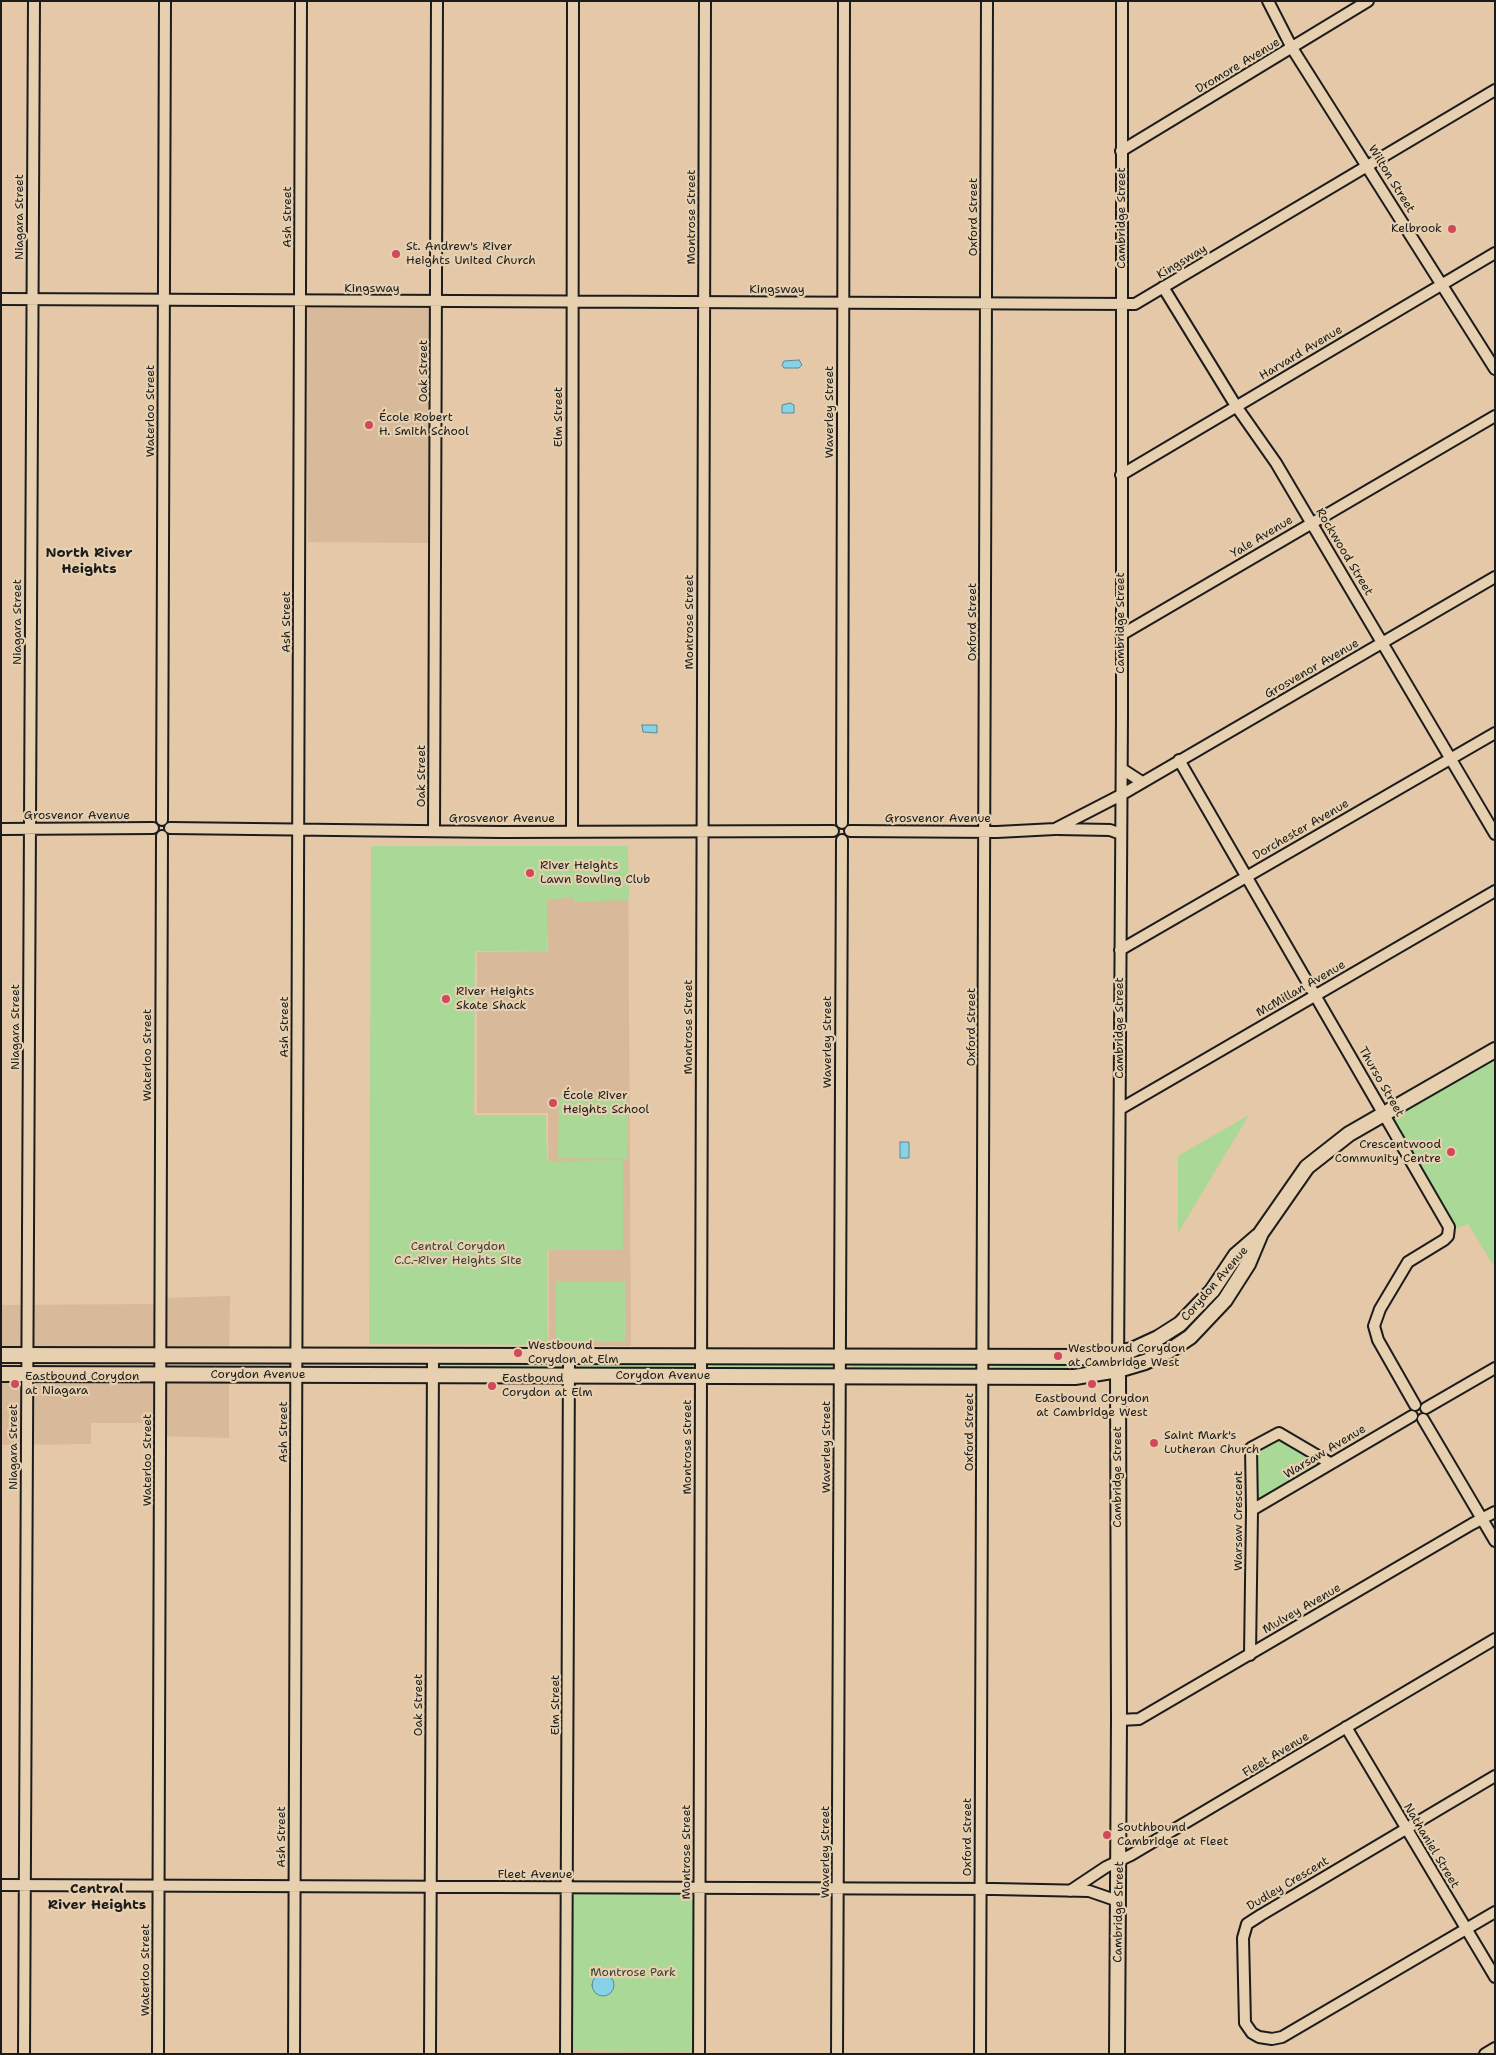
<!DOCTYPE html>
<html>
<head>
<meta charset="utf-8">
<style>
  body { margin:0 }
  #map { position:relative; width:1496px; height:2055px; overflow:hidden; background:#e5c8a7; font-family:"Shantell Sans",sans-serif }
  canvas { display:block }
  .frame { position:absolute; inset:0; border:2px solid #1c1c1c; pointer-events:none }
</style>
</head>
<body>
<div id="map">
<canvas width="1496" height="2055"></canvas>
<div class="frame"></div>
</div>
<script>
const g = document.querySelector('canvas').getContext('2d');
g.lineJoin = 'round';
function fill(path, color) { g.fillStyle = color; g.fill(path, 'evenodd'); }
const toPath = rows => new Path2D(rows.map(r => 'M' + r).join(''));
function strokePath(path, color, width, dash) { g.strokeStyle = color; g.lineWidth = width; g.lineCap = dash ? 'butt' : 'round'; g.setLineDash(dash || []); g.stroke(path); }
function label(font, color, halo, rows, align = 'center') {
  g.font = font + ' "Shantell Sans",sans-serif'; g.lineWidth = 4.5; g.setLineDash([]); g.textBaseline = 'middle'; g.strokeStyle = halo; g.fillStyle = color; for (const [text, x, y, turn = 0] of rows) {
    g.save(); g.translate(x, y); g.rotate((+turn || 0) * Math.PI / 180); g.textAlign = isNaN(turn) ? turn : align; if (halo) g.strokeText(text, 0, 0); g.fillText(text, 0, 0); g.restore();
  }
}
const built = toPath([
  [306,308,431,308,429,543,308,542],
  [628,846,631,1346,549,1346,548,1113,477,1113,477,952,548,952,546,900],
  [230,1296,229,1356,1,1355,1,1305,160,1304,160,1298],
  [1,1374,229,1375,229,1438,160,1436,160,1423,91,1423,91,1444,1,1445],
  [566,2050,699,2052,699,2054,566,2054]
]);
const green = toPath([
  [371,846,628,846,629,900,574,902,574,897,547,900,547,952,475,951,474,1115,546,1115,547,1161,623,1160,623,1250,547,1250,548,1345,369,1344],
  [1495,1050,1495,1268,1468,1224,1450,1231,1385,1114],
  [559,1096,628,1096,628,1159,558,1158],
  [1249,1115,1178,1233,1178,1156],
  [556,1281,626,1282,626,1342,556,1342],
  [445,1363,559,1364,563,1368,561,1371,442,1370,441,1367],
  [584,1364,692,1364,695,1369,694,1371,578,1370,579,1365],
  [713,1364,830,1364,834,1369,834,1371,711,1371,710,1369],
  [853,1365,973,1365,977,1369,977,1371,850,1372,850,1367],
  [998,1365,1050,1366,1102,1366,1087,1371,992,1370,994,1366],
  [1279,1433,1330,1463,1252,1510,1251,1448],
  [567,1887,699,1888,699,2052,566,2050]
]);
const water = toPath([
  [799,360,802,365,799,368,784,368,782,365,784,361,799,360],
  [790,403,794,405,794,413,782,413,782,405,790,403],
  [642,725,657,725,657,733,643,732,642,725],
  [900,1142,909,1142,909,1158,900,1158,900,1142],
  '592 1985a11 11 0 1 1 22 0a11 11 0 1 1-22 0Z'
]);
const street = toPath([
  [1268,1,1292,48,1495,369],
  [1121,151,1368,1],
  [1163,287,1236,406,1276,463,1495,834],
  [1,299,1135,304,1495,90],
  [1121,475,1495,253],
  [1121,635,1495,416],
  [1179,760,1449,1227,1448,1236,1444,1240,1408,1262,1380,1309,1374,1326,1378,1340,1415,1405],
  [1122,769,1142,782],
  [162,820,165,1],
  [842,823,844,1],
  [170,828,501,832,833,831],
  [1,829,153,828],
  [1058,829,1110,830,1121,834],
  [434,831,437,1],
  [850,831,997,832,1055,829,1121,795,1495,577],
  [572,832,573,1],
  [1120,950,1495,733],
  [1120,1109,1495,891],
  [1118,1370,1122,714,1122,1],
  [1426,1408,1495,1368],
  [1423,1419,1495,1541],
  [1252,1510,1412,1416],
  [1250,1655,1252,1510,1251,1448,1279,1433,1330,1463],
  [1119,1720,1139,1719,1472,1524,1495,1512],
  [1346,1727,1495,1977],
  [1495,1776,1261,1915,1247,1924,1243,1938,1245,2023,1252,2033,1259,2037,1272,2039,1282,2037,1495,1912],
  [1,1885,994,1889,1089,1891,1118,1901],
  [1070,1891,1106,1867,1131,1855,1495,1639],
  [24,2054,34,1],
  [158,2054,162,836],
  [294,2054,301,1],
  [430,2054,433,1357],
  [566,2054,569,1357],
  [699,2054,705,1],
  [837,2054,842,840],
  [980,2054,987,1],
  [1485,2054,1495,2048]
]);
const secondary = toPath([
  [1,1355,1094,1357,1132,1350,1158,1338,1180,1324,1212,1291,1236,1255,1258,1236],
  [1,1374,1075,1377,1118,1370,1145,1362,1169,1351,1190,1337,1225,1300,1248,1264,1261,1233,1307,1167,1349,1134,1495,1050],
  [1117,2054,1119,1720,1118,1370]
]);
const markers = [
  [1452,229,5,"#d1495b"],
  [396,254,5,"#d1495b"],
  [369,425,5,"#d1495b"],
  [530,873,5,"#d1495b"],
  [446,999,5,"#d1495b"],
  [553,1103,5,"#d1495b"],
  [1451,1152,5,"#d1495b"],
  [518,1353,5,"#d1495b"],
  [1058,1356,5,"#d1495b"],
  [15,1384,5,"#d1495b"],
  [1092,1384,5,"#d1495b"],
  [492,1386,5,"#d1495b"],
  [1154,1443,5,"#d1495b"],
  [1107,1835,5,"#d1495b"]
];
const streetNames = [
  ["Dromore Avenue",1238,66,-31],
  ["Wilton Street",1391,179,58],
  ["Niagara Street",20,217,-90],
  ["Ash Street",288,217,-90],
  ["Montrose Street",692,217,-90],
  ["Oxford Street",974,217,-90],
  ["Cambridge Street",1122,218,-90],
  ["Kingsway",1182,262,-31],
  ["Kingsway",372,289],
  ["Kingsway",777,290],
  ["Harvard Avenue",1301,353,-31],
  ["Oak Street",424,371,-90],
  ["Waterloo Street",151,411,-90],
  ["Waverley Street",830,412,-90],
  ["Elm Street",559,417,-90],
  ["Yale Avenue",1262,537,-31],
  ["Rockwood Street",1344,552,59],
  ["Niagara Street",18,622,-90],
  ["Ash Street",287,622,-90],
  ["Montrose Street",690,622,-90],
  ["Oxford Street",973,622,-90],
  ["Cambridge Street",1121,623,-90],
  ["Grosvenor Avenue",1312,669,-30],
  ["Oak Street",422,776,-90],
  ["Grosvenor Avenue",77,816],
  ["Grosvenor Avenue",502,819],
  ["Grosvenor Avenue",938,819],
  ["Dorchester Avenue",1301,830,-30],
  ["McMillan Avenue",1301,989,-30],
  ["Niagara Street",16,1027,-90],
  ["Ash Street",285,1027,-90],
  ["Montrose Street",689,1027,-90],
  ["Oxford Street",972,1027,-90],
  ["Cambridge Street",1120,1028,-90],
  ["Waverley Street",828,1042,-90],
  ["Waterloo Street",148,1055,-90],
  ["Thurso Street",1381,1082,60],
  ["Corydon Avenue",1215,1284,-49],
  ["Corydon Avenue",258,1375],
  ["Corydon Avenue",663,1376],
  ["Ash Street",284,1432,-90],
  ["Oxford Street",970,1432,-90],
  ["Niagara Street",14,1447,-90],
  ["Montrose Street",688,1447,-90],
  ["Waverley Street",827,1447,-90],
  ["Warsaw Avenue",1325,1452,-31],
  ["Waterloo Street",148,1460,-90],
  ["Cambridge Street",1118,1477,-90],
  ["Warsaw Crescent",1239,1521,-90],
  ["Mulvey Avenue",1302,1609,-30],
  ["Oak Street",419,1705,-90],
  ["Elm Street",556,1705,-90],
  ["Fleet Avenue",1276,1755,-31],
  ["Ash Street",282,1837,-90],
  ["Oxford Street",968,1837,-90],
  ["Nathaniel Street",1431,1846,59],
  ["Montrose Street",687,1852,-90],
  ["Waverley Street",826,1852,-90],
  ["Fleet Avenue",535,1875],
  ["Dudley Crescent",1288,1884,-31],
  ["Cambridge Street",1119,1912,-89],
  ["Waterloo Street",146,1970,-90]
];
const poiNames = [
  ["Kelbrook",1442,229,"right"],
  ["St. Andrew's River",406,247],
  ["Heights United Church",406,261],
  ["École Robert",379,418],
  ["H. Smith School",379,432],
  ["River Heights",540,866],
  ["Lawn Bowling Club",540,880],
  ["River Heights",456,992],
  ["Skate Shack",456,1006],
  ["École River",563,1096],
  ["Heights School",563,1110],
  ["Crescentwood",1441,1145,"right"],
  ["Community Centre",1441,1159,"right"],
  ["Westbound",528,1346],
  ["Corydon at Elm",528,1360],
  ["Westbound Corydon",1068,1349],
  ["at Cambridge West",1068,1363],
  ["Eastbound Corydon",25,1377],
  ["at Niagara",25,1391],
  ["Eastbound",502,1379],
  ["Corydon at Elm",502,1393],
  ["Eastbound Corydon",1092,1399,"center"],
  ["at Cambridge West",1092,1413,"center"],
  ["Saint Mark's",1164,1436],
  ["Lutheran Church",1164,1450],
  ["Southbound",1117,1828],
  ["Cambridge at Fleet",1117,1842]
];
const parkNames = [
  ["Central Corydon",458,1247],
  ["C.C.-River Heights Site",458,1261],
  ["Montrose Park",633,1973]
];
const neighbourhoodNames = [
  ["North River",89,553],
  ["Heights",89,569],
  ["Central",97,1889],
  ["River Heights",97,1905]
];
fill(built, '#d8b999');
fill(green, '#a9d897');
fill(water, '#86d2e6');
strokePath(water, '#5c8995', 1);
strokePath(street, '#1c1c1c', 14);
strokePath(secondary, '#1c1c1c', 18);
strokePath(street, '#e6d0af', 10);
strokePath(secondary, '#e6d0af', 14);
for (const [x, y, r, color] of markers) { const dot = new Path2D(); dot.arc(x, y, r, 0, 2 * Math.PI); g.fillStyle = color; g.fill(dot); strokePath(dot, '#e6d0af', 2); }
label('12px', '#1c1c1c', '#e6d0af', streetNames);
label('12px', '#1c1c1c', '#e6d0af', poiNames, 'left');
label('12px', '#384235', '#e6d0af', parkNames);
label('bold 14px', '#1c1c1c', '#e6d0af', neighbourhoodNames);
</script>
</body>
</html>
